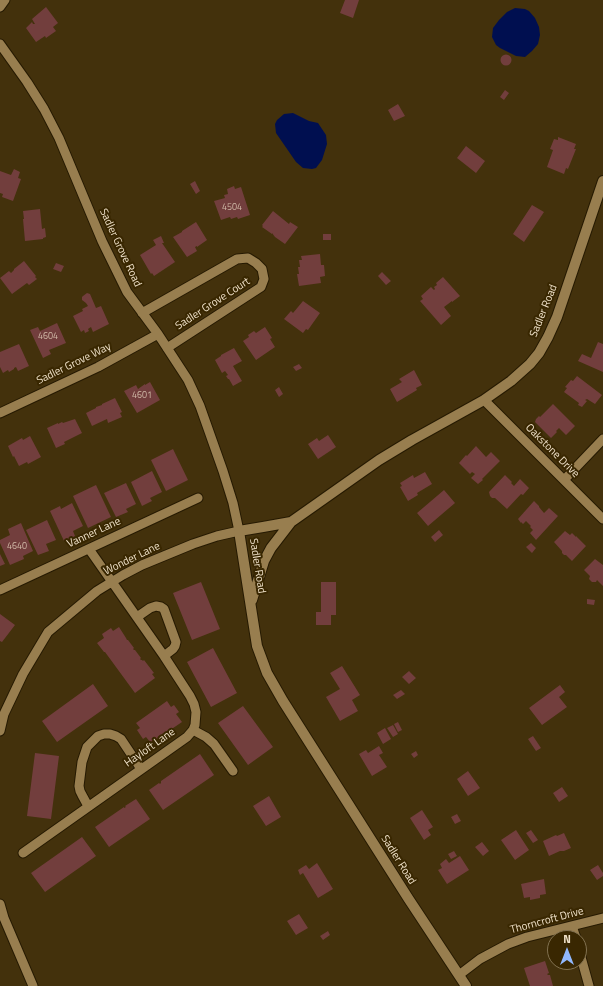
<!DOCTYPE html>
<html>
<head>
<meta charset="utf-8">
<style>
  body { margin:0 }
  #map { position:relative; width:603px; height:986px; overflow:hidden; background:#43310c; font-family:"Titillium Web",sans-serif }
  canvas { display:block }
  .north { position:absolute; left:547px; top:930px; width:40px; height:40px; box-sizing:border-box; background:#392701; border:1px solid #827251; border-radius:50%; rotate:0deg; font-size:11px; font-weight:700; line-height:16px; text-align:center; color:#f0e2ca }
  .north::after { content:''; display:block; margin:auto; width:14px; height:18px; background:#91b8fd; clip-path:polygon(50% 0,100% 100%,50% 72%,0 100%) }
</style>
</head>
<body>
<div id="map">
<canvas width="603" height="986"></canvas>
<div class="north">N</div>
</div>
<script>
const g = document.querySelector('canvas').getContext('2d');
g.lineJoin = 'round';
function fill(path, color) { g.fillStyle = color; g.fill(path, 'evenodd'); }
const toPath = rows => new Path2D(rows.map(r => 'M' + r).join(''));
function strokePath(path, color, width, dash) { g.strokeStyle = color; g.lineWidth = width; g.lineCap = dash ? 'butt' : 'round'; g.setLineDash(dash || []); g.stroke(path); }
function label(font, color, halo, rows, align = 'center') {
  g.font = font + ' "Titillium Web",sans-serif'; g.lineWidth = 4; g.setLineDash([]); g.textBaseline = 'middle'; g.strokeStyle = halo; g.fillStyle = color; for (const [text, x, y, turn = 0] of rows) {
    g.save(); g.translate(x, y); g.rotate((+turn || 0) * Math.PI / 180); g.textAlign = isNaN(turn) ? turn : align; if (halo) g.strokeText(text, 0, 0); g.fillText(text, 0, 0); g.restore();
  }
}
const water = toPath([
  [515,8,525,9,529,11,535,18,539,27,540,35,538,44,532,51,525,57,516,56,500,48,496,45,492,37,493,28,499,20,507,12],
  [293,113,309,121,318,123,326,135,327,144,322,160,316,168,312,169,303,168,296,162,276,133,275,124,277,120,284,114]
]);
const building = toPath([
  [345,0,359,0,353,18,340,13],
  [46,7,58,23,53,27,56,31,46,38,45,36,36,42,26,28,32,22,33,24,35,24,32,19],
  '500.5 60a5.5 5.5 0 1 1 11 0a5.5 5.5 0 1 1-11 0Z',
  [505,90,509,93,504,100,500,97],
  [398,104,405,116,394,121,388,110],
  [558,137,576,144,574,149,576,149,568,169,566,168,564,174,547,167,553,150,550,149,554,139,558,140],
  [466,146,485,161,476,173,457,158],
  [14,169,20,172,18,178,21,179,13,201,2,197,3,194,0,193,0,171,11,175],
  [195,181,200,191,196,194,190,184],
  [234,186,235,189,241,187,250,215,238,219,237,217,231,219,230,217,221,220,214,201,225,198,224,195,228,194,227,189],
  [532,205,544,212,524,242,513,234],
  [40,209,42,229,45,228,46,237,43,238,43,239,25,241,23,219,24,219,23,211],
  [273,211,289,224,290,222,298,227,285,244,275,237,272,233,272,234,262,227,263,226,262,225],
  [196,222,207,240,197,247,197,246,195,247,197,251,187,257,173,237,182,232,182,231],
  [323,234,331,234,331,240,323,240],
  [161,236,164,243,162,243,175,262,154,276,152,273,151,274,140,255,156,245,153,240],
  [320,254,321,265,324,265,325,276,320,277,321,283,299,286,297,274,299,274,298,267,300,267,299,260,302,260,301,256],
  [24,261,36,276,35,277,37,279,29,285,27,283,12,294,0,278,9,271,11,273,14,270,14,269],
  [56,263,64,266,61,272,53,269],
  [382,272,391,281,386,285,378,276],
  [443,277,460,296,452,302,452,301,444,307,451,316,441,325,420,301,423,299,421,296,431,287,434,290,435,289,434,287,437,285,436,283],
  [87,293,90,294,96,308,101,306,109,324,93,332,91,327,88,329,89,331,85,333,84,330,81,332,73,316,83,311,82,309,88,306,86,303,82,300,82,297,83,296],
  [303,301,320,313,308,330,306,329,303,333,284,319,291,311,293,313],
  [57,323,66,343,49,350,51,354,43,358,30,330,38,327,40,331],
  [265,327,272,338,270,339,275,347,256,360,243,341,249,337,248,335,254,331,256,333],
  [598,342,603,344,603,372,578,361,582,354,591,358],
  [19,344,29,366,18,371,16,367,14,368,14,369,9,372,8,370,3,373,0,367,0,352],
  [234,348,242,361,233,366,242,381,233,386,229,379,228,379,226,376,228,375,225,371,222,373,215,360,221,356,221,355],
  [299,364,302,368,296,371,293,367],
  [414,370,422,385,416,388,417,390,397,402,390,389,402,382,399,379],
  [577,376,602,395,595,404,587,399,585,400,587,401,582,407,578,405,579,403,564,392,567,388,565,387,571,380,573,381],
  [150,382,160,400,137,413,124,391,136,385,138,389,145,384,145,385],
  [279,387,283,394,279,397,275,390],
  [115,398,122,412,120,413,122,417,108,423,107,419,92,426,86,413,96,408,96,407,102,405,102,404],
  [553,404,575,426,566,435,559,428,556,431,557,432,551,438,535,422,536,419,539,416,540,417],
  [75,419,82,433,64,442,65,444,56,448,47,428,58,423,58,424,62,422,63,423],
  [328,435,336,447,318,459,308,444,317,438,319,441],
  [30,436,41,457,28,464,27,462,19,466,14,456,13,457,8,446,22,438,23,440],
  [476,446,486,457,491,452,500,461,482,479,483,480,478,484,471,478,475,474,472,472,470,474,459,463,466,455,467,456],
  [173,449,188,480,166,491,151,460],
  [152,471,162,492,150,498,152,501,142,506,131,482],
  [425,472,432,484,417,493,418,495,408,501,400,487,402,486,400,483,413,475,414,478],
  [505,475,512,482,511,483,514,486,520,479,529,488,523,495,521,494,507,509,495,498,492,498,490,496,489,492],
  [126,483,136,504,126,509,128,512,116,517,104,493],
  [96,485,111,517,88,528,73,496],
  [444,490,455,503,428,526,417,513],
  [534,501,539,506,539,507,544,513,549,508,558,516,536,540,530,533,533,530,530,527,531,526,526,521,523,524,521,522,521,523,518,519],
  [72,503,83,526,73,531,75,536,64,541,50,511,60,506,61,509],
  [47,520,56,540,46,544,49,551,38,555,26,530],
  [21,523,33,551,23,556,24,559,10,565,0,543,0,540,10,535,8,529],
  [439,530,443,535,435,542,431,537],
  [565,531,570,535,572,533,576,537,576,536,586,546,572,561,566,555,564,555,562,553,562,551,554,542],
  [531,543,536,548,532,553,526,547],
  [0,554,5,564,0,566],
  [595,559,603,565,603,586,597,580,596,582,592,582,589,579,590,576,584,570],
  [201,582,220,629,192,640,173,593],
  [321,582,336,582,336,615,331,615,331,625,316,625,316,612,321,612],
  [587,599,595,600,594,605,587,604],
  [0,614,15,625,2,642,0,641],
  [119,627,126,638,127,640,128,640,134,648,133,649,134,650,135,650,141,658,140,659,141,660,142,660,143,661,144,660,154,673,152,674,155,678,135,693,105,652,104,652,97,643,104,638,102,634,111,628,113,631],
  [213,648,237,693,211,707,187,662],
  [342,666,360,695,352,700,358,711,340,721,326,697,340,689,330,673],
  [409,671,416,678,409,684,402,677],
  [93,684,108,706,57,742,42,721],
  [560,685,565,692,559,697,567,707,542,725,529,708],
  [401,690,405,694,397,699,393,695],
  [167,701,171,707,174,705,179,712,176,714,182,722,151,743,146,737,143,739,137,730,140,728,136,723],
  [243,706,273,747,248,765,218,723],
  [398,722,402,730,398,732,394,724],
  [393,725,398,734,393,737,387,728],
  [385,728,391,739,383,744,377,733],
  [533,736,541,748,536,751,528,739],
  [379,746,383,753,379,755,387,767,372,776,359,754,366,750,368,753],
  [416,751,418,755,414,758,411,754],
  [35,753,59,756,51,819,27,816],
  [200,754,214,775,163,810,149,790,159,783,160,784,161,783,161,781],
  [468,771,480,788,468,796,457,779],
  [562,787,568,796,559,802,553,793],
  [269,796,281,817,266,826,253,806],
  [136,799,150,819,109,847,95,827,124,807,124,808,126,807,125,806],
  [422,810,433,827,428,830,431,835,424,840,410,818],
  [457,814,461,821,455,824,451,817],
  [516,830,529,850,515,860,501,840],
  [531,830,538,840,533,843,526,833],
  [564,833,571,848,564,851,560,851,549,856,543,841,556,835,557,836],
  [82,837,96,856,45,892,31,873],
  [482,842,489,851,483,856,475,847],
  [454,851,457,856,451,859,448,854],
  [460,856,469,870,447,884,438,870,442,868,440,864,446,859,449,863],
  [317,863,333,889,318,898,303,873,300,875,298,870,306,865,309,869],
  [598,865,603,873,603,876,597,880,590,870],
  [544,879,546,894,540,895,540,898,530,900,530,897,524,898,521,884],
  [299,914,308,928,296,935,287,921],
  [328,931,330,935,323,940,320,936],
  [545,961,549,973,547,974,548,975,550,975,553,986,530,986,524,968]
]);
const minor = toPath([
  [0,7,5,0],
  [0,44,27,82,44,109,59,138,102,241,127,292,158,334,188,380,200,406,223,471,233,503,239,531,217,536,193,544,142,565,123,575,97,591,48,632,23,674,4,714,0,731],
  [142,313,237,259,248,258,256,263,262,269,264,279,261,287,167,348],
  [484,400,603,519],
  [0,413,98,367,158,334],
  [564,480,603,439],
  [0,590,198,498],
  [137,617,150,608,156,606,161,607,164,609,176,642,175,646,173,649,164,656],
  [193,730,206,737,214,744,233,771],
  [88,806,82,795,80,791,79,786,82,762,87,747,98,736,104,734,110,734,116,736,121,739,141,769],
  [23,853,187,737,193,730,195,725,196,712,194,704,190,696,164,656,89,549],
  [0,904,4,918,33,986],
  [572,926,576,938],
  [579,950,589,986],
  [459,975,480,959,508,944,527,937,603,918]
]);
const tertiary = toPath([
  [252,600,264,561,271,548,291,522],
  [466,986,408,898,283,701,267,673,257,646,239,531,263,527,291,522,379,460,412,440,484,400,511,381,530,364,539,353,548,337,557,317,603,181]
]);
const numberNames = [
  ["4504",232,208],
  ["4604",48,337],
  ["4601",142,396],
  ["4640",17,547]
];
const streetNames = [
  ["Sadler Grove Road",120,248,65],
  ["Sadler Grove Court",213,304,-33],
  ["Sadler Road",544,311,-68],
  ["Sadler Grove Way",74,364,-26],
  ["Oakstone Drive",552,451,45],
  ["Vanner Lane",94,533,-25],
  ["Wonder Lane",132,559,-26],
  ["Sadler Road",257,566,81],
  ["Hayloft Lane",150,748,-35],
  ["Sadler Road",398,860,58],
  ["Thorncroft Drive",547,921,-15]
];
fill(water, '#000f50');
fill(building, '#723e3d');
strokePath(minor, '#261a02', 11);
strokePath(tertiary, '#261a02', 12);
strokePath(minor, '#987e4f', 9);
strokePath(tertiary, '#987e4f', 10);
label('9px', '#d0b9a7', null, numberNames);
label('11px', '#f0e2ca', '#392701', streetNames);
</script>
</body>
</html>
